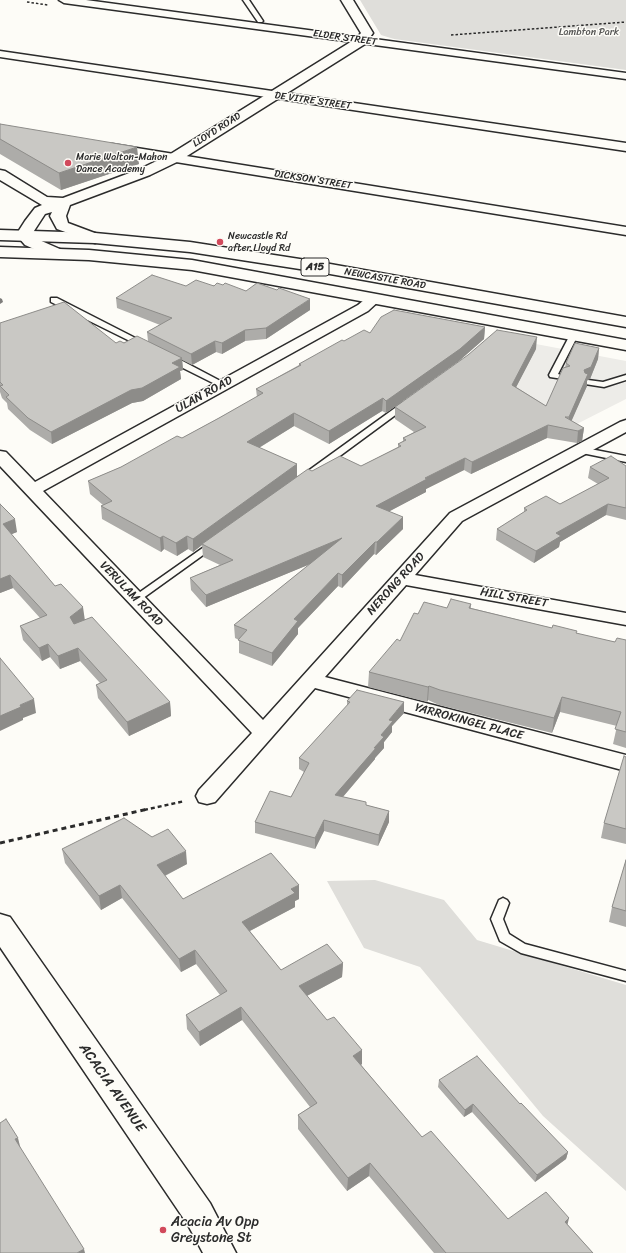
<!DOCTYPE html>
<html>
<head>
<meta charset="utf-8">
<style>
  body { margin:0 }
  canvas { display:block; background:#fdfcf7 }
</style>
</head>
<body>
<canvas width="626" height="1253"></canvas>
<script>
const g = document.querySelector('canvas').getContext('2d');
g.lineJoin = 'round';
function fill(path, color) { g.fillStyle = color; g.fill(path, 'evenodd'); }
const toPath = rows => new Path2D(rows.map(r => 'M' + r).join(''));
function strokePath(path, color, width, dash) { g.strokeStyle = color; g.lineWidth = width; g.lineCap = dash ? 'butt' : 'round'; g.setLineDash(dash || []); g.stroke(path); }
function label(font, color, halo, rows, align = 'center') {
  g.font = font + ' Sriracha,sans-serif'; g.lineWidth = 3; g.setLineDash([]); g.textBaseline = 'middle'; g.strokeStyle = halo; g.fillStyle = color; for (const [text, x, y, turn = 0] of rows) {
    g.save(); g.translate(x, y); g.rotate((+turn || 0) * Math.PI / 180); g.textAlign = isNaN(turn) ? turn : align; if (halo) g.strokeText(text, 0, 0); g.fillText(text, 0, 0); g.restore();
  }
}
const built = toPath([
  [504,338,626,361,626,399,569,428,465,369]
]);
const green = toPath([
  [360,0,626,0,626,70,394,39,381,35],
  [375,880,444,900,477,940,626,985,626,1191,543,1116,420,967,364,948,327,881]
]);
const stream = toPath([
  [0,298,2,299,3,302,0,304,0,298]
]);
const pathFar2 = toPath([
  [27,2,48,5],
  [451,35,626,22]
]);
const pathFar1 = toPath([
  [144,810,185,801]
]);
const path = toPath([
  [0,843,148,809]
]);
const lane = toPath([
  [243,0,249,0,263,21,262,22,258,22,243,0],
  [51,298,57,298,147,344,143,346,140,346,51,302,51,298],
  [571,333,574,333,578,335,558,374,567,377,563,379,550,377,549,375,571,333],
  [167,356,173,356,228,385,224,387,221,387,167,360,167,356],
  [626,375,626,380,604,387,585,384,584,382,588,380,603,382,626,375],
  [402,403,408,403,409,405,314,475,308,475,307,473,308,471,402,403],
  [580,447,626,456,626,462,577,452,576,450,577,448,580,447],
  [214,540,217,541,219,543,217,545,139,601,133,601,131,599,133,597,214,540],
  [503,898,507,900,509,903,503,919,509,934,525,944,626,971,626,981,521,953,500,941,491,919,499,900,503,898]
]);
const street = toPath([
  [59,0,86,0,626,73,626,79,64,3,59,0],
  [0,51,626,143,626,151,0,57,0,51],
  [112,144,626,227,626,235,108,151,106,148,108,145,112,144],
  [374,295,379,296,381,299,368,311,43,491,263,720,450,513,620,422,626,420,626,432,462,521,415,575,626,613,626,625,406,585,325,677,626,755,626,771,315,688,215,802,207,804,199,802,196,796,199,790,252,733,0,466,0,451,6,452,35,482,358,305,369,296,374,295]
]);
const secondary = toPath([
  [341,0,353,0,373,33,365,44,179,161,150,175,70,205,66,216,68,223,100,235,103,238,100,241,95,243,90,241,57,229,50,216,52,212,45,214,32,234,37,239,62,250,64,253,62,256,56,258,50,256,25,245,19,238,16,235,25,221,35,208,42,205,0,180,0,170,5,171,47,197,63,198,140,169,169,155,357,38,361,33,341,0],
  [0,914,10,917,210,1203,236,1253,203,1253,188,1225,0,947,0,914]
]);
const highway = toPath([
  [0,230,95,233,190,242,319,262,626,317,626,327,319,272,190,252,95,243,0,240,0,230],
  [0,247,89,250,192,260,626,340,626,350,192,270,89,260,0,257,0,247]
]);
const wall = toPath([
  [0,124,139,164,61,190,0,154],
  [223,285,246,291,310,310,266,339,245,341,222,354,216,352,192,365,182,360,183,370,180,371,181,379,143,401,132,403,52,444,30,430,8,409,7,403,2,398,0,392,0,323,116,343,148,341,147,332,160,325,117,308,116,298,186,286],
  [485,327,484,339,459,361,386,413,382,411,329,444,294,426,259,448,297,464,297,476,312,471,361,466,398,447,398,444,403,441,403,438,414,432,395,419,395,407,536,349,516,387,546,406,565,368,566,363,599,348,598,359,590,379,587,380,587,386,571,421,584,428,582,441,577,443,547,438,471,474,464,470,426,489,426,492,389,511,403,529,376,555,374,554,342,588,338,586,298,628,298,634,272,666,239,653,239,640,235,638,234,625,310,564,206,607,191,590,190,578,220,565,203,557,202,545,193,552,188,549,177,556,164,549,161,552,102,519,101,506,103,505,90,494,88,481,121,467,182,438,219,418,257,397,256,389,299,365,299,364,344,341,370,333],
  [626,466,626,520,606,515,560,542,559,547,534,563,496,540,497,529,524,512,524,508,560,504,598,484,588,478,590,467],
  [0,504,17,532,11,534,55,586,85,620,170,702,171,716,129,736,98,698,96,685,100,683,80,661,60,669,50,657,42,661,23,640,20,626,40,618,13,588,0,593],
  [471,604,471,608,552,628,615,642,626,640,626,748,613,744,617,726,560,712,552,733,439,705,428,700,427,702,368,687,369,672,400,641,447,608],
  [347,701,404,713,392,726,392,732,384,742,384,748,375,758,375,759,343,797,366,805,389,811,389,822,378,846,324,831,315,849,255,833,255,822,291,797,304,772,299,769,299,758,347,706],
  [626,757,626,844,601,838,604,823],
  [62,849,187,864,165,876,183,899,299,885,299,899,295,901,295,907,250,931,281,970,343,963,342,977,307,996,327,1020,362,1050,362,1064,361,1065,422,1137,508,1219,568,1225,593,1253,434,1253,369,1176,347,1191,298,1129,298,1115,310,1107,242,1020,200,1046,187,1029,186,1015,220,995,196,964,181,972,122,898,101,910,65,863],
  [626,860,626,927,609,922,612,907],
  [439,1080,520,1104,568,1152,566,1159,535,1182,472,1112,464,1117,438,1087]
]);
const shadedWall = toPath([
  [137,147,139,164,61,190,59,173],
  [310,299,310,310,266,339,266,328],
  [485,327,484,339,459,361,386,413,386,401],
  [245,330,245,341,222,354,222,343],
  [537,337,536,349,511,397,512,385],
  [215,341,216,352,192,365,191,354],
  [599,348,598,359,590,379,587,380,587,386,568,429,569,417,584,370],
  [182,358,183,370,180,371,181,379,143,401,132,403,52,444,51,432,131,390,172,363],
  [383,398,382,411,329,444,329,431],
  [294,413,294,426,247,455,247,442],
  [548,425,547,438,471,474,472,462],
  [584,428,582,441,577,443,578,431],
  [465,458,464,470,426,489,426,492,375,519,376,506,425,478],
  [297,464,297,477,202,544,202,545,193,552,193,539],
  [608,504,606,515,560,542,559,547,534,563,536,551,556,533],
  [403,517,403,529,376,555,377,542],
  [15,519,17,532,5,537,3,524],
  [163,536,164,549,161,552,160,538],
  [187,536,188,549,177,556,176,543],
  [342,538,342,551,206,607,206,595],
  [375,542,374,554,342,588,342,575],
  [338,573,338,586,298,628,298,634,272,666,272,653,294,619],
  [10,575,13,588,0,593,0,579],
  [83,607,85,621,71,630,70,617],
  [48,644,50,657,42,661,39,648],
  [78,648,80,661,60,669,58,656],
  [429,686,428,700,427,702,428,687],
  [562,697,560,712,552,733,554,718],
  [34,699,36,713,23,718,23,720,0,731,0,716,20,705],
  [170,702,171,716,129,736,127,722],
  [404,702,404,713,392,726,392,732,384,742,384,748,375,758,375,759,335,806,335,795,374,748,389,720],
  [389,811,389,822,378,846,379,835],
  [324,820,324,831,315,849,315,838],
  [186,851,187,864,158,879,157,865],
  [120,885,122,898,101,910,99,896],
  [299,885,299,899,295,901,295,907,242,935,242,922,291,889],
  [195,950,196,964,181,972,179,959],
  [343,963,342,977,299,1000,299,986],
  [241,1007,242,1020,200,1046,199,1032],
  [362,1050,362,1064,353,1070,353,1056],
  [473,1104,472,1112,464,1117,465,1110],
  [18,1138,21,1150,15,1139],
  [568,1152,566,1159,535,1182,537,1175],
  [370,1163,369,1176,347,1191,348,1178],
  [569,1218,566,1231,565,1222],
  [84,1249,85,1253,77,1253]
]);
const building = toPath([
  [0,124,137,147,59,173,0,139,0,124],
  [152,275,186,286,196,280,214,286,217,283,223,285,225,283,246,291,257,283,277,290,279,288,310,299,266,328,245,330,222,343,215,341,191,354,147,332,172,318,116,298,152,275],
  [64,302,116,343,120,341,124,343,137,336,182,358,172,363,180,367,142,388,131,390,51,432,28,418,6,397,9,395,0,386,3,385,0,382,0,323,64,302],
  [394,310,485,327,460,349,386,401,383,398,329,431,294,413,247,442,297,464,193,539,187,536,176,543,163,536,160,538,101,506,112,501,88,481,121,467,177,436,182,438,219,418,263,393,256,389,301,365,299,364,342,340,344,341,364,330,370,333,381,317,394,310],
  [497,330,537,337,512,385,546,406,563,368,570,366,566,363,575,343,599,348,591,367,584,370,585,373,588,374,569,417,565,417,584,428,578,431,548,425,472,462,465,458,425,478,427,479,376,506,403,517,377,542,375,542,342,575,338,573,294,619,298,621,272,653,238,640,247,630,234,625,342,538,206,595,190,578,233,560,202,544,308,469,312,471,340,456,361,466,401,446,398,444,406,440,403,438,426,427,395,407,468,355,497,330],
  [611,456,626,466,626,508,608,504,556,533,561,536,536,551,497,529,527,510,524,508,546,496,560,504,609,478,590,467,611,456],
  [0,504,15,519,3,524,55,586,61,584,83,607,70,617,74,624,92,617,170,702,127,722,96,685,107,680,78,648,58,656,48,644,39,648,20,626,47,615,10,575,0,579,0,504],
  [451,599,471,604,469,608,552,628,553,625,577,631,576,633,615,642,617,638,626,640,626,732,615,729,621,712,562,697,554,718,440,690,429,686,428,687,369,672,397,639,400,641,414,613,418,614,424,602,447,608,451,599],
  [0,658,34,699,20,705,21,707,0,716,0,658],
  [357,690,404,702,389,720,393,721,381,735,384,737,374,748,376,748,335,795,366,802,366,805,389,811,379,835,324,820,315,838,255,822,270,791,291,797,309,763,299,758,350,702,347,701,357,690],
  [624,756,626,757,626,829,604,823,624,756],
  [124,818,152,837,168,829,186,851,157,865,183,899,271,853,299,885,291,889,295,893,242,922,281,970,327,944,343,963,299,986,327,1020,334,1017,362,1050,353,1056,422,1137,431,1131,508,1219,546,1192,569,1218,565,1222,593,1253,446,1253,370,1163,348,1178,298,1115,317,1103,241,1007,199,1032,186,1015,227,991,195,950,179,959,120,885,99,896,62,849,124,818],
  [626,860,626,911,612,907,626,860],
  [477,1056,520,1104,521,1103,568,1152,537,1175,473,1104,465,1110,439,1080,477,1056],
  [6,1119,18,1138,15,1139,84,1249,77,1253,0,1253,0,1123,6,1119]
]);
const markers = [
  [68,163,4,"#d1495b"],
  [220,242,4,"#d1495b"],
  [163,1230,4,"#d1495b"]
];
const farParknames = [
  ["Lambton Park",589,32]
];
const farStreetnames = [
  ["ELDER STREET",345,38,8],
  ["DE VITRE STREET",313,101,8],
  ["LLOYD ROAD",217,130,-33],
  ["DICKSON STREET",313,180,9],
  ["NEWCASTLE ROAD",385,279,10]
];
const farPoinames = [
  ["Marie Walton-Mahon",76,157],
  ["Dance Academy",76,169],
  ["Newcastle Rd",228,236],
  ["after Lloyd Rd",228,248]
];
const shields = [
  [315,267,28]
];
const shieldNames = [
  ["A15",315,267]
];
const streetNames = [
  ["ULAN ROAD",204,395,-29],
  ["NERONG ROAD",396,584,-48],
  ["VERULAM ROAD",131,594,46],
  ["HILL STREET",514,598,10],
  ["YARROKINGEL PLACE",469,722,15]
];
const nearStreetnames = [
  ["ACACIA AVENUE",112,1088,55]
];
const nearPoinames = [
  ["Acacia Av Opp",171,1222],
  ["Greystone St",171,1238]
];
fill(built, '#edece8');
fill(green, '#dfdeda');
fill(stream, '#7e7d7b');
strokePath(lane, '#2b2b2b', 3);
strokePath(street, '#2b2b2b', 3);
strokePath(secondary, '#2b2b2b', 3);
strokePath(highway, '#2b2b2b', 3);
strokePath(pathFar2, '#2b2b2b', 1.5, [2.5, 2]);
strokePath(pathFar1, '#2b2b2b', 2.5, [4, 3]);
strokePath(path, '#2b2b2b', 3, [5, 4]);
fill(lane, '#fdfcf7');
fill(street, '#fdfcf7');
fill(secondary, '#fdfcf7');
fill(highway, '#fdfcf7');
fill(wall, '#adaca9');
fill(shadedWall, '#8d8c89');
fill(building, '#c9c8c4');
strokePath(building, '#8d8c89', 1);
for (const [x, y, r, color] of markers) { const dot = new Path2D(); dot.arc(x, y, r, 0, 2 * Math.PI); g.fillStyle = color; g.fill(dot); strokePath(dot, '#fdfcf7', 1.5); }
label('10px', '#585857', '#fdfcf7', farParknames);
label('10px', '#2b2b2b', '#fdfcf7', farStreetnames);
label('10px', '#2b2b2b', '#fdfcf7', farPoinames, 'left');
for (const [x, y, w] of shields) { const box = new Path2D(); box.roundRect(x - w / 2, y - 9, w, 18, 3); g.fillStyle = '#fdfcf7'; g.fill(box); strokePath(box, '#2b2b2b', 1); }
label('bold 11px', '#2b2b2b', null, shieldNames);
label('12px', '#2b2b2b', '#fdfcf7', streetNames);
label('14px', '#2b2b2b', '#fdfcf7', nearStreetnames);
label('14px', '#2b2b2b', '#fdfcf7', nearPoinames, 'left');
</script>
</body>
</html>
